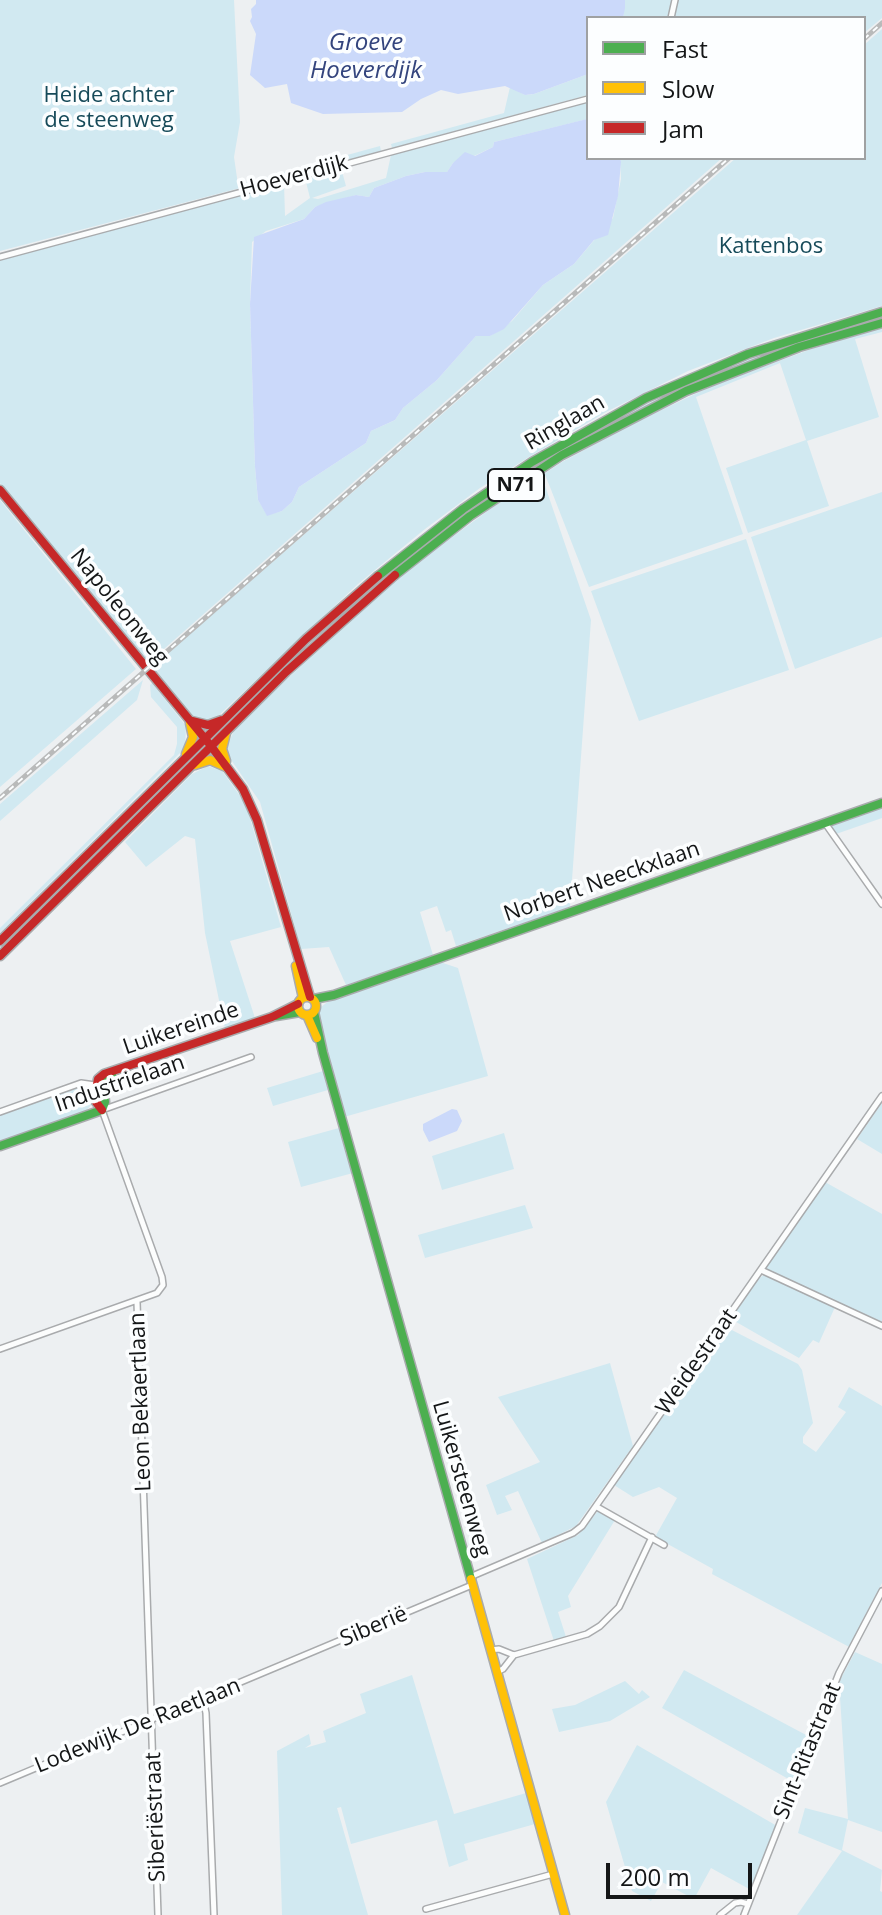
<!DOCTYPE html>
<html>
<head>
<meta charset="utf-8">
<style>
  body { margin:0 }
  #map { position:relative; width:882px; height:1915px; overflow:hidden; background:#edf0f2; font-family:"Open Sans",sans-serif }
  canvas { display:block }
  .legend { position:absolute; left:586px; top:16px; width:280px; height:144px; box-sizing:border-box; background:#fcfeff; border:2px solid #9fa1a2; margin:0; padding:10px 14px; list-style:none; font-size:24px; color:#141617 }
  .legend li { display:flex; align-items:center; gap:16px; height:40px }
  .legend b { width:40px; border:2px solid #9fa1a2 }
  .scale { position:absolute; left:606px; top:1863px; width:146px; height:36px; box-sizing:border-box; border:4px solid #141617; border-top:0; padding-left:10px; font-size:24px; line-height:28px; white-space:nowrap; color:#141617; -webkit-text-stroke:6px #fcfeff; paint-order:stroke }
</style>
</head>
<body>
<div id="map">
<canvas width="882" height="1915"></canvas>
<ul class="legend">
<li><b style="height:10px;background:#4caf50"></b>Fast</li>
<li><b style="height:10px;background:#ffc107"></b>Slow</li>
<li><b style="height:10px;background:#c62828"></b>Jam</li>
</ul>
<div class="scale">200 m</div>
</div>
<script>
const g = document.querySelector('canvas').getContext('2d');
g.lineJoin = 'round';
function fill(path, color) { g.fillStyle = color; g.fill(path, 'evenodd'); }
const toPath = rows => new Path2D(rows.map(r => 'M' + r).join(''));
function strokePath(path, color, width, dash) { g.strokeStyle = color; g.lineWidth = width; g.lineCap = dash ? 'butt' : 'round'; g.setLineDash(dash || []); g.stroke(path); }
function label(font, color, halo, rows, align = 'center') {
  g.font = font + ' "Open Sans",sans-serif'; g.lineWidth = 7; g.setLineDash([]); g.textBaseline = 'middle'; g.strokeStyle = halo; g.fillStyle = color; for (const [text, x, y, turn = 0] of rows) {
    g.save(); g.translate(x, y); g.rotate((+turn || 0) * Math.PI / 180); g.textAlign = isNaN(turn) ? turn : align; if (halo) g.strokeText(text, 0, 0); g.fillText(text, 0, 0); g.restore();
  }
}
const green = toPath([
  [0,0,234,0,240,122,234,157,238,185,380,146,381,151,0,251],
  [625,0,882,0,882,18,864,33,864,18,623,18],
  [882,29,882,306,774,338,688,371,606,412,529,457,480,488,425,529,358,584,216,718,205,721,195,718,151,668,736,158,864,158,864,45],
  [588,74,588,95,392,148,391,144,504,113,510,87,525,95,534,94],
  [588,100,588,119,494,142,493,147,474,156,453,163,447,172,425,172,406,176,374,188,369,197,356,195,315,207,304,219,266,231,252,242,250,304,255,467,258,500,267,515,282,511,292,502,299,487,366,443,371,431,395,420,403,408,437,380,476,336,490,336,512,321,543,285,574,264,613,218,621,179,620,158,722,158,148,663,0,483,0,260,284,183,285,216,310,198,305,178,341,168,346,186,312,198,318,199,386,178,391,155],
  [882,315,882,319,768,355,689,386,567,449,397,569,219,731,254,693,387,572,497,489,553,453,618,417,731,365,790,343],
  [882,328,882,332,855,339,879,417,807,441,829,506,748,533,726,468,806,440,780,363,696,397,743,534,589,587,550,487,545,475,542,477,591,620,570,907,456,946,451,930,446,932,437,906,420,912,433,955,346,985,329,947,301,949,260,802,225,751,236,726,361,611,425,557,493,507,562,462,632,424,714,385,814,348],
  [882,492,882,637,795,669,751,537],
  [0,500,136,669,0,787],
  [746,539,789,670,639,721,591,591],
  [143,680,137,700,0,821,0,804],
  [152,683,186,726,185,748,0,933,0,928,174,755,177,744,177,727,151,697,150,685],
  [194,752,164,789,0,952,0,945],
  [208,766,222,771,246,804,281,927,230,941,255,1018,225,1029,205,933,195,839,185,836,146,867,125,842,192,774],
  [882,808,882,818,836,834,832,829,832,825],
  [440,962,458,968,488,1076,344,1117,318,1014,321,1007,330,1000],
  [323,1071,328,1090,273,1106,267,1088],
  [84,1086,91,1088,93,1092,92,1104,86,1111,0,1142,0,1115],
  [882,1103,882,1154,857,1139],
  [339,1128,353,1173,301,1187,288,1142],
  [504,1133,514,1169,442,1190,432,1156],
  [825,1182,882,1214,882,1322,765,1269],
  [525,1205,533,1228,425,1258,418,1235],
  [764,1275,835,1307,819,1343,813,1340,799,1358,731,1319,758,1279],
  [726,1327,798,1364,802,1370,813,1423,803,1437,803,1443,816,1452,846,1412,838,1407,849,1387,882,1406,882,1583,862,1621,853,1649,712,1574,713,1569,655,1537,677,1498,659,1487,633,1497,614,1485],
  [610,1363,633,1446,576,1526,542,1543,518,1491,505,1496,512,1510,497,1515,486,1485,540,1462,498,1397],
  [598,1511,615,1520,568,1596,571,1607,558,1612,566,1637,554,1641,527,1559,578,1535],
  [855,1652,882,1664,882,1832,848,1820,842,1850,882,1870,880,1891,882,1892,882,1915,797,1915,842,1851,798,1833,805,1808,848,1819,839,1682],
  [684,1670,808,1736,792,1781,662,1708],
  [412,1675,454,1814,526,1793,535,1824,464,1844,468,1860,449,1867,437,1820,351,1844,341,1807,337,1808,368,1915,282,1915,277,1751,309,1734,311,1744,305,1748,326,1742,323,1731,366,1713,360,1694],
  [625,1681,639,1694,642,1690,650,1697,610,1721,559,1732,552,1709,575,1705],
  [637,1745,777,1826,751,1890,711,1868,694,1899,662,1882,651,1901,632,1891,606,1802]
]);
const water = toPath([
  [256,0,625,0,625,8,623,18,588,18,588,74,534,94,525,95,505,86,458,94,441,90,421,99,402,112,323,114,291,103,287,84,265,88,250,75,256,34,250,21,252,17,251,9,256,4],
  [587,119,588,158,620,158,621,162,618,196,608,235,594,240,574,264,543,285,504,329,490,336,476,336,437,380,403,408,395,420,371,431,366,443,299,487,292,502,282,511,267,516,258,500,255,467,250,304,254,237,304,219,315,207,326,202,356,195,369,197,374,188,406,176,425,172,447,172,453,163,465,152,475,156,493,147,494,142],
  [452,1109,457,1110,462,1121,457,1131,429,1142,423,1130,423,1124]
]);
const street = toPath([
  [671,18,675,0],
  [0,257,588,99],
  [825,823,882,904],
  [0,1112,81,1083,95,1085],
  [761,1270,882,1326],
  [137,1302,158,1915],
  [0,1349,157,1293,163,1285,162,1277,102,1110,251,1057],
  [597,1507,664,1545],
  [470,1577,573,1533,582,1526,882,1096],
  [490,1650,499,1649,514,1655,587,1634,600,1626,619,1607,652,1537],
  [497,1672,503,1669,514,1655],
  [203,1699,206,1713,214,1915],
  [0,1783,472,1585],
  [426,1909,553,1874],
  [720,1915,735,1903,741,1902,748,1904],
  [744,1915,839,1673,882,1591]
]);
const fast = toPath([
  [395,575,470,516,562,455,686,391,799,347,882,323],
  [378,576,463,509,532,462,646,398,748,354,882,312],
  [314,999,334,995,882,803],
  [314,1012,323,1053,471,1579],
  [276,1016,300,1012],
  [102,1110,105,1102,103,1085,112,1074],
  [0,1146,102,1110]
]);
const slow = toPath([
  [226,733,222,749,226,761],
  [186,754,193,737,190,723],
  [195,765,210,760,226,767],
  [296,966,303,998],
  '298 1006a9 9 0 1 1 18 0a9 9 0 1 1-18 0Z',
  [307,1015,317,1038],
  [471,1579,565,1915]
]);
const jam = toPath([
  [0,490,211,746,243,789,257,820,310,997],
  [192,721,208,725,222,720],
  [0,941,306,639,378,576],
  [0,956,286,672,395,575],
  [102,1110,96,1102,95,1094,98,1079,104,1074,272,1017,298,1004]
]);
const rail = toPath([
  [864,39,882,23],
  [0,798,729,158]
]);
const shields = [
  [516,485,56]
];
const shieldNames = [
  ["N71",516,485]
];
const parkNames = [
  ["Heide achter",109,96],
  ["de steenweg",109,121],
  ["Kattenbos",771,247]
];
const streetNames = [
  ["Hoeverdijk",294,177,-15],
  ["Ringlaan",565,423,-30],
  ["Napoleonweg",119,607,51],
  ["Norbert Neeckxlaan",602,882,-19],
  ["Luikereinde",181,1029,-19],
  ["Industrielaan",120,1084,-19],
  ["Weidestraat",697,1362,-55],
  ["Leon Bekaertlaan",141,1402,-92],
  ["Luikersteenweg",461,1479,74],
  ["Siberië",374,1627,-23],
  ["Lodewijk De Raetlaan",138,1726,-22],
  ["Sint-Ritastraat",808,1751,-68],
  ["Siberiëstraat",156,1817,-92]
];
const waterNames = [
  ["Groeve",366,43],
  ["Hoeverdijk",366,71]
];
fill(green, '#d1e9f1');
fill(water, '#cbd9fa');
strokePath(street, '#a9abad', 8);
strokePath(fast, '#a9abad', 11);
strokePath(slow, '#a9abad', 11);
strokePath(jam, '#a9abad', 11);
strokePath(street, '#fcfdfd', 5);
strokePath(fast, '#4caf50', 8);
strokePath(slow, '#ffc107', 8);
strokePath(jam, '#c62828', 8);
strokePath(rail, '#b9baba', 5);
strokePath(rail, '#fcfeff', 2, [6]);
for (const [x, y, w] of shields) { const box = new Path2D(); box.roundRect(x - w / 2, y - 16, w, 32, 6); g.fillStyle = '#fcfeff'; g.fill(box); strokePath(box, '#141617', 2); }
label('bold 20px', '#141617', null, shieldNames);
label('22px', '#164a59', '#fcfeff', parkNames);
label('22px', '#141617', '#fcfeff', streetNames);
label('italic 24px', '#33447d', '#fcfeff', waterNames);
</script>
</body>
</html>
